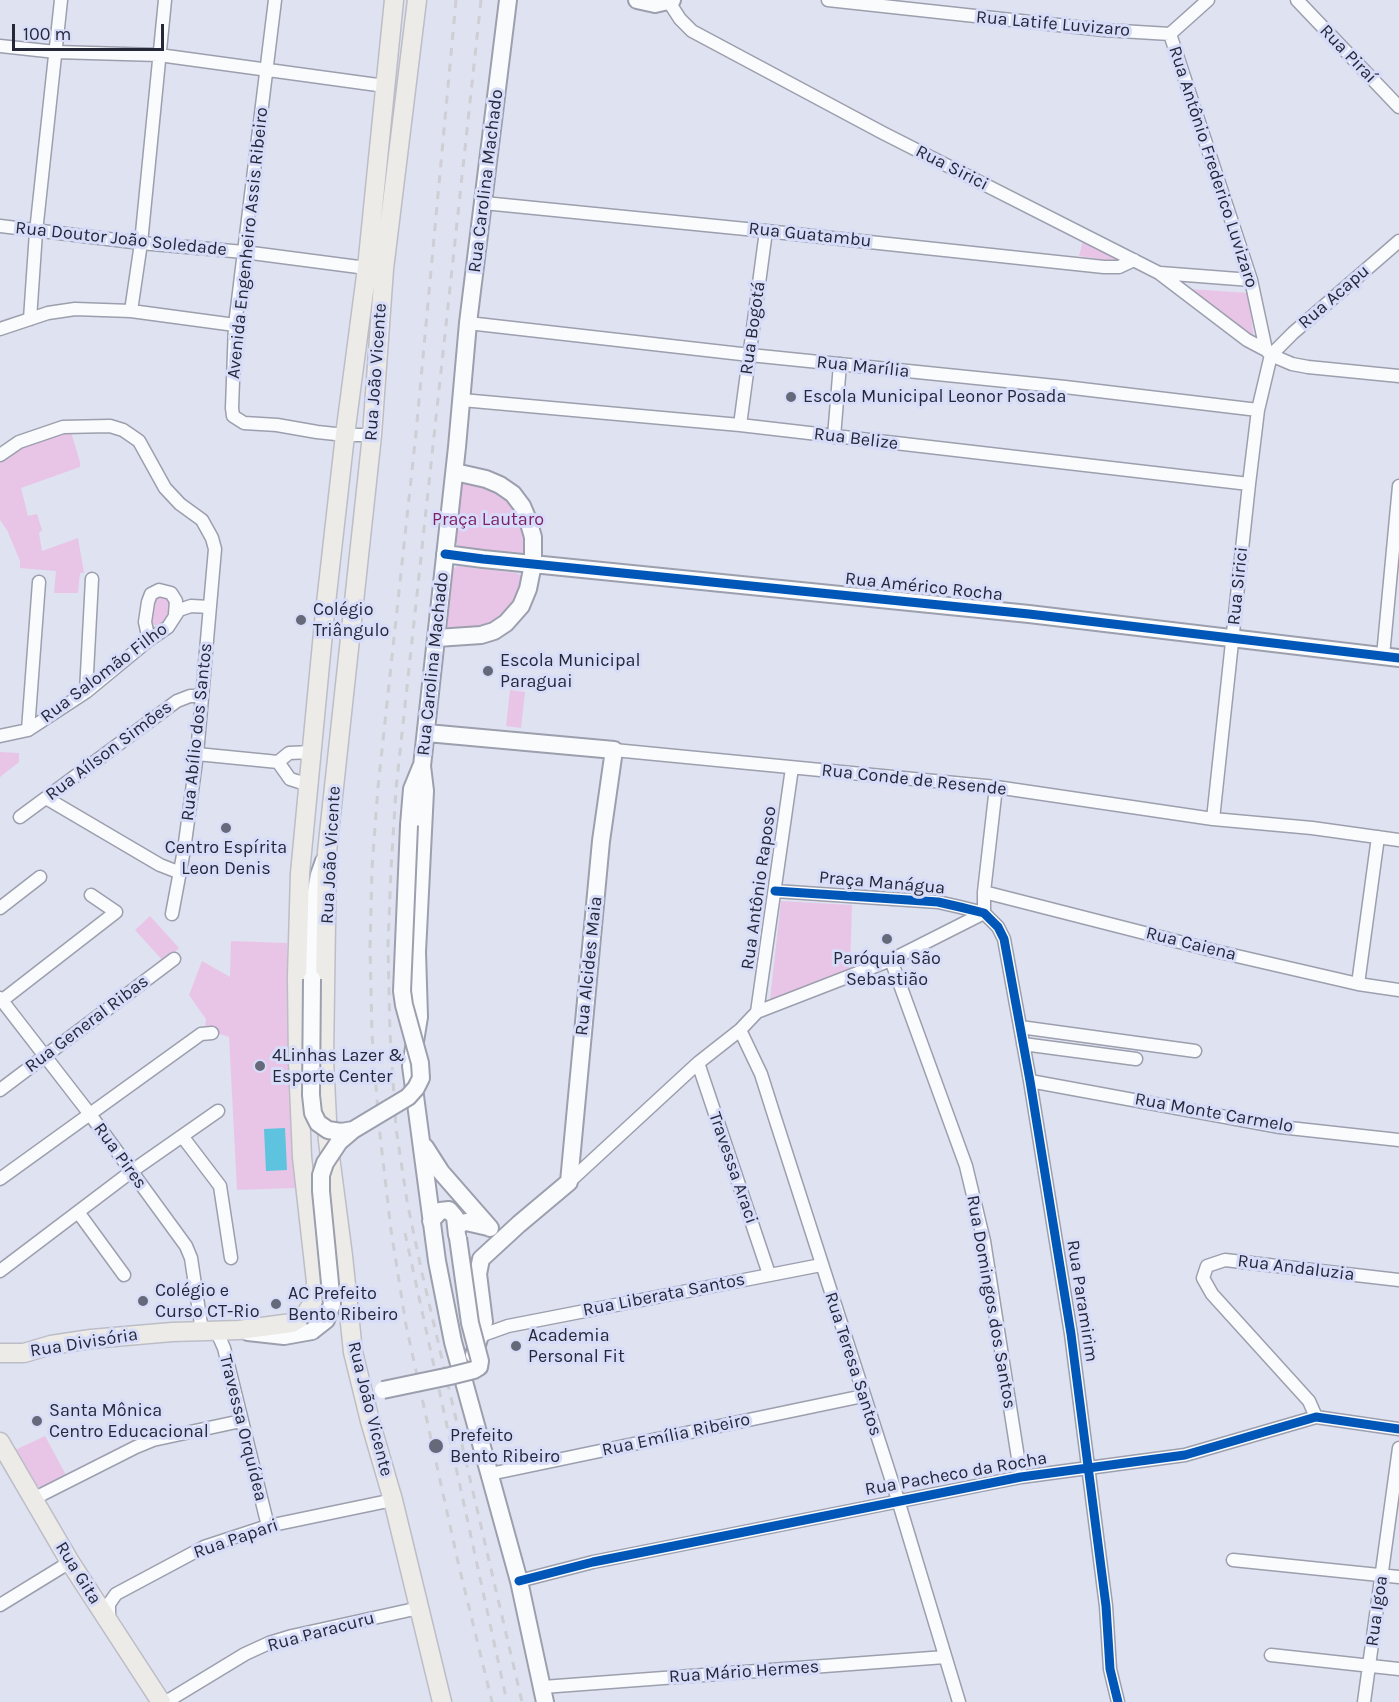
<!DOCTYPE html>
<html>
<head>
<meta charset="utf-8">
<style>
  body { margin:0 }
  #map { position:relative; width:1399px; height:1702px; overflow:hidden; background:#dfe2f1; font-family:Karla,sans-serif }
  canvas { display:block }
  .scale { position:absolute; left:12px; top:24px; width:152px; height:27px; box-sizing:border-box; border:3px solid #252839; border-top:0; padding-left:8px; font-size:18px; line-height:21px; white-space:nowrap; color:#252839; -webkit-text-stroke:4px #d7dcf9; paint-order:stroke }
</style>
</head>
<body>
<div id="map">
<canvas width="1399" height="1702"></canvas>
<div class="scale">100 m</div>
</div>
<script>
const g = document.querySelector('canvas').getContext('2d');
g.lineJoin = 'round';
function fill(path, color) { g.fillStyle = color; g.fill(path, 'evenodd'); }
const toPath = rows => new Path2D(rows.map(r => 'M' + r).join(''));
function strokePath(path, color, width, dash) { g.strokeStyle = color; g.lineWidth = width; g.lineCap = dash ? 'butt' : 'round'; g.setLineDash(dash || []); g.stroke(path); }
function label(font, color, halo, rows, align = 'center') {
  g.font = font + ' Karla,sans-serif'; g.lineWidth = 6; g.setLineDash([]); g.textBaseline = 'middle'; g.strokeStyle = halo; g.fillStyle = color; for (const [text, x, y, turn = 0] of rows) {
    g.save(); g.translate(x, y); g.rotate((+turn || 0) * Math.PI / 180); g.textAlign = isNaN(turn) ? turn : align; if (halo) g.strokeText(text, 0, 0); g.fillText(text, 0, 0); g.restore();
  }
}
const green = toPath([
  [1083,241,1120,262,1079,256],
  [1190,289,1248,293,1254,339],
  [71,432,80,462,80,467,21,488,28,516,37,514,42,530,39,533,42,551,78,538,84,573,80,573,78,593,54,593,56,571,20,568,20,561,7,530,0,520,0,463,22,446],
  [465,481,480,483,508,496,524,521,527,551,521,553,462,548,457,545,456,540,460,488],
  [458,566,516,573,522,576,520,594,505,617,482,628,450,630,448,628,445,623,451,570],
  [161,594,171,601,170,617,161,627,154,625,151,620,152,600],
  [510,690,525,692,521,728,506,726],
  [0,752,19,753,19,762,0,777],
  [781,901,852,905,850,970,770,1000],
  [150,916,179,948,164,962,135,930],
  [231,941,287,943,295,1188,237,1190,229,1037,205,1029,206,1019,189,995,202,961,230,977],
  [45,1436,66,1475,42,1488,36,1485,13,1451]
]);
const water = toPath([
  [285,1128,287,1170,266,1171,264,1129]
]);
const street = toPath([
  [275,0,235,325,232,408,233,416,244,423,277,425,317,432,345,435,372,435],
  [828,0,1104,30,1170,34],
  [1297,0,1399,107],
  [669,2,680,19,692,31,883,133,1159,273,1247,340,1266,350,1271,355,1292,364,1308,367,1399,376],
  [1170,34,1251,280,1266,350],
  [1170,34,1208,0],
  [0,46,56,52,159,55,385,86],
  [484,203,766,231,1104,267,1119,267,1134,260],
  [0,226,141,243,244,252,374,269],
  [1160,273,1251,280],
  [131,311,141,243,165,0],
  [30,319,36,232,61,0],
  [468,323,750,355,1065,387,1258,410],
  [0,329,48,313,75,309,131,311,235,325],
  [1271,355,1293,333,1399,241],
  [462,400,740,425,1249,484],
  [740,425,766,231],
  [834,437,840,364],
  [0,455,19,442,63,427,110,426,123,430,139,441,165,488,180,504,202,520,212,538,215,549,197,754,184,850,172,914],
  [149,640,145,622,148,602,151,594,159,590,171,593,176,601,175,614],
  [1383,656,1399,486],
  [86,692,92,579],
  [28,730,39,582],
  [0,736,28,730,86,692,149,640,168,627,179,610,191,606,210,607],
  [614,750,996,787,1213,819,1312,828,1399,840],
  [197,754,278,762],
  [278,762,290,779,309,785],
  [278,762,289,753,312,752],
  [46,798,160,865,178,872],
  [20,817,177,701,190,696,202,696],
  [1213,819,1249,484,1258,410,1271,355],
  [775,891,938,902,960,907,984,913,998,927,1004,939,1030,1081,1071,1334,1106,1606,1110,1669,1118,1702],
  [984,892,1215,951,1358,984,1399,990],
  [0,908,40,877],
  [984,913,984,892,996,787],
  [891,960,966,1166,984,1241,1021,1477],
  [1358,984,1378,837],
  [0,998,89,1113,186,1246,191,1258,202,1331],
  [0,1002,116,912,91,895],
  [757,1012,891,960,984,913],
  [1020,1027,1195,1051],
  [740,1030,761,1074,774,1115,898,1500,959,1702],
  [1023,1044,1136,1059],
  [698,1063,769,1274],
  [1030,1081,1280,1127,1399,1140],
  [0,1090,174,959],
  [182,1136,220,1186,231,1258],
  [0,1179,201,1034,212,1033],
  [569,1182,698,1063,740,1030,757,1012,792,768],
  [78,1212,124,1275],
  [0,1271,132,1171,218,1111],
  [216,1330,224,1348,268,1526],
  [480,1336,508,1326,821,1265],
  [1316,1417,1309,1401,1212,1294,1203,1278,1207,1266,1225,1260,1399,1280],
  [490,1474,863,1396],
  [33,1499,136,1447,153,1440,241,1421],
  [1233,1560,1399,1577],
  [519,1581,593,1562,1021,1477,1185,1455,1316,1417,1399,1429],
  [0,1605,70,1562],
  [109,1620,109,1604,116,1594,204,1547,268,1526,393,1500],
  [1271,1655,1399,1669],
  [543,1687,945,1657],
  [166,1702,245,1654,269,1643,292,1636,419,1608],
  [1364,1702,1399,1448]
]);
const secondary = toPath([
  [508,0,468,323,457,447,422,766,425,791,417,952,419,1017,411,1066,437,1261,453,1342,519,1581,545,1702],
  [637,0,655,4,672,0],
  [445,554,483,559,1029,614,1399,658],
  [437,638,481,635,494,631,506,623,521,606,528,589,533,564,533,537,528,520,522,506,513,494,500,485,486,479,455,472],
  [427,733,614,750,601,841,569,1182,519,1224,481,1259,478,1274,484,1322,474,1355],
  [409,825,412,789,421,767],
  [312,979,314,903,319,875,324,861],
  [425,1147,441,1172,490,1228],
  [431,1221,440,1211,449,1210,455,1217,457,1235],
  [457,1228,460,1224,466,1222,488,1227],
  [248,1332,284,1336,312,1331]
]);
const primary = toPath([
  [417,0,384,269,372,435,327,852,324,1059,328,1141,343,1256,353,1352,370,1421,393,1500,442,1702],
  [0,1353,24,1353,51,1345,91,1339,172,1332,239,1330,292,1323,305,1315,315,1299,316,1282,302,1157,298,1062,297,977,300,873,325,612,345,435,367,268,394,0],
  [0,1442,70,1562,161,1702]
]);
const rail = toPath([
  [456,0,416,433,378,787,372,868,370,947,372,1034,379,1126,391,1230,406,1325,458,1562,492,1702],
  [481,0,396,789,391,869,388,946,390,1033,396,1128,407,1201,422,1273,522,1702],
  [405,1233,507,1702]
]);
const secondaryBridge = toPath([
  [312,979,311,1095,313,1113,318,1123,328,1130,341,1132,353,1130],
  [312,1331,326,1320,332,1304,321,1191,321,1175,325,1163,339,1142,353,1130,408,1097,416,1088,421,1078,420,1063,404,1005,402,991,409,825],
  [383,1390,450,1376,474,1370,479,1367,480,1361,470,1323,458,1238]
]);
const cycleway = toPath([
  [445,554,483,559,1029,614,1399,658],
  [775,891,938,902,960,907,984,913,998,927,1004,939,1030,1081,1071,1334,1106,1606,1110,1669,1118,1702],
  [519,1581,593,1562,1021,1477,1185,1455,1316,1417,1399,1429]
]);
const markers = [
  [791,397,6,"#666979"],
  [301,620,6,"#666979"],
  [488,671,6,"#666979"],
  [226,828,6,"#666979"],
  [887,939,6,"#666979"],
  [260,1066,6,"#666979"],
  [143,1301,6,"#666979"],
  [276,1304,6,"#666979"],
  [516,1346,6,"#666979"],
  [37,1421,6,"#666979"],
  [436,1446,8,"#666979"]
];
const streetNames = [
  ["Rua Latife Luvizaro",1053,24,5],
  ["Rua Piraí",1348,54,46],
  ["Rua Antônio Frederico Luvizaro",1213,167,72],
  ["Rua Sirici",952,168,27],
  ["Rua Carolina Machado",486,181,-83],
  ["Rua Guatambu",810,235,6],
  ["Rua Doutor João Soledade",121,239,6],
  ["Avenida Engenheiro Assis Ribeiro",248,243,-84],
  ["Rua Acapu",1334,297,-41],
  ["Rua Bogotá",753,328,-82],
  ["Rua Marília",863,367,6],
  ["Rua João Vicente",376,372,-86],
  ["Rua Belize",856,439,7],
  ["Rua Sirici",1238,586,-84],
  ["Rua Américo Rocha",924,587,6],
  ["Rua Carolina Machado",433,664,-84],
  ["Rua Salomão Filho",104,673,-37],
  ["Rua Abílio dos Santos",197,732,-84],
  ["Rua Aílson Simões",109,751,-37],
  ["Rua Conde de Resende",914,780,6],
  ["Rua João Vicente",331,855,-87],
  ["Praça Manágua",882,883,5],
  ["Rua Antônio Raposo",759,888,-82],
  ["Rua Caiena",1191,944,14],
  ["Rua Alcides Maia",589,966,-84],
  ["Rua General Ribas",87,1024,-37],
  ["Rua Monte Carmelo",1214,1113,10],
  ["Rua Pires",120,1156,54],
  ["Travessa Araci",733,1168,71],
  ["Rua Andaluzia",1296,1268,7],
  ["Rua Liberata Santos",664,1295,-11],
  ["Rua Paramirim",1082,1301,81],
  ["Rua Domingos dos Santos",991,1302,80],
  ["Rua Divisória",84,1343,-9],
  ["Rua Teresa Santos",853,1364,72],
  ["Rua João Vicente",370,1409,76],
  ["Travessa Orquídea",243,1428,76],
  ["Rua Emília Ribeiro",676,1435,-12],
  ["Rua Pacheco da Rocha",956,1474,-10],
  ["Rua Papari",236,1539,-19],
  ["Rua Gita",78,1573,58],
  ["Rua Igoa",1377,1611,-82],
  ["Rua Paracuru",321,1632,-15],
  ["Rua Mário Hermes",744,1672,-4]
];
const poiNames = [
  ["Escola Municipal Leonor Posada",803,397],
  ["Colégio",313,610],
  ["Triângulo",313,631],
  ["Escola Municipal",500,661],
  ["Paraguai",500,682],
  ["Centro Espírita",226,848,"center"],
  ["Leon Denis",226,869,"center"],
  ["Paróquia São",887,959,"center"],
  ["Sebastião",887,980,"center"],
  ["4Linhas Lazer &",272,1056],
  ["Esporte Center",272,1077],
  ["Colégio e",155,1291],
  ["Curso CT-Rio",155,1312],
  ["AC Prefeito",288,1294],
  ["Bento Ribeiro",288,1315],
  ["Academia",528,1336],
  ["Personal Fit",528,1357],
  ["Santa Mônica",49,1411],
  ["Centro Educacional",49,1432],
  ["Prefeito",450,1436],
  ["Bento Ribeiro",450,1457]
];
const parkNames = [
  ["Praça Lautaro",488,520]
];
fill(green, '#e8c5e6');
fill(water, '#5dc3de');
strokePath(street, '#9c9fad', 15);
strokePath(secondary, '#9c9fad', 20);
strokePath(primary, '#bcbdc7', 21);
strokePath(street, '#fafbfd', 12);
strokePath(secondary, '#fafbfd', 16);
strokePath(primary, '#ecebe8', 18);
strokePath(rail, '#cecfd4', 3, [8, 8]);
strokePath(secondaryBridge, '#9c9fad', 20, []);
strokePath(secondaryBridge, '#fafbfd', 16);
strokePath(cycleway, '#0057b8', 9);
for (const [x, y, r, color] of markers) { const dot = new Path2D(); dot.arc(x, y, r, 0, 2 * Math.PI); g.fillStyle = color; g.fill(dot); strokePath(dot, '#d7dcf9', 2); }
label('18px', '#252839', '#d7dcf9', streetNames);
label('18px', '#252839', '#d7dcf9', poiNames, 'left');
label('18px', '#7c1f69', '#d7dcf9', parkNames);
</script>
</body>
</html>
